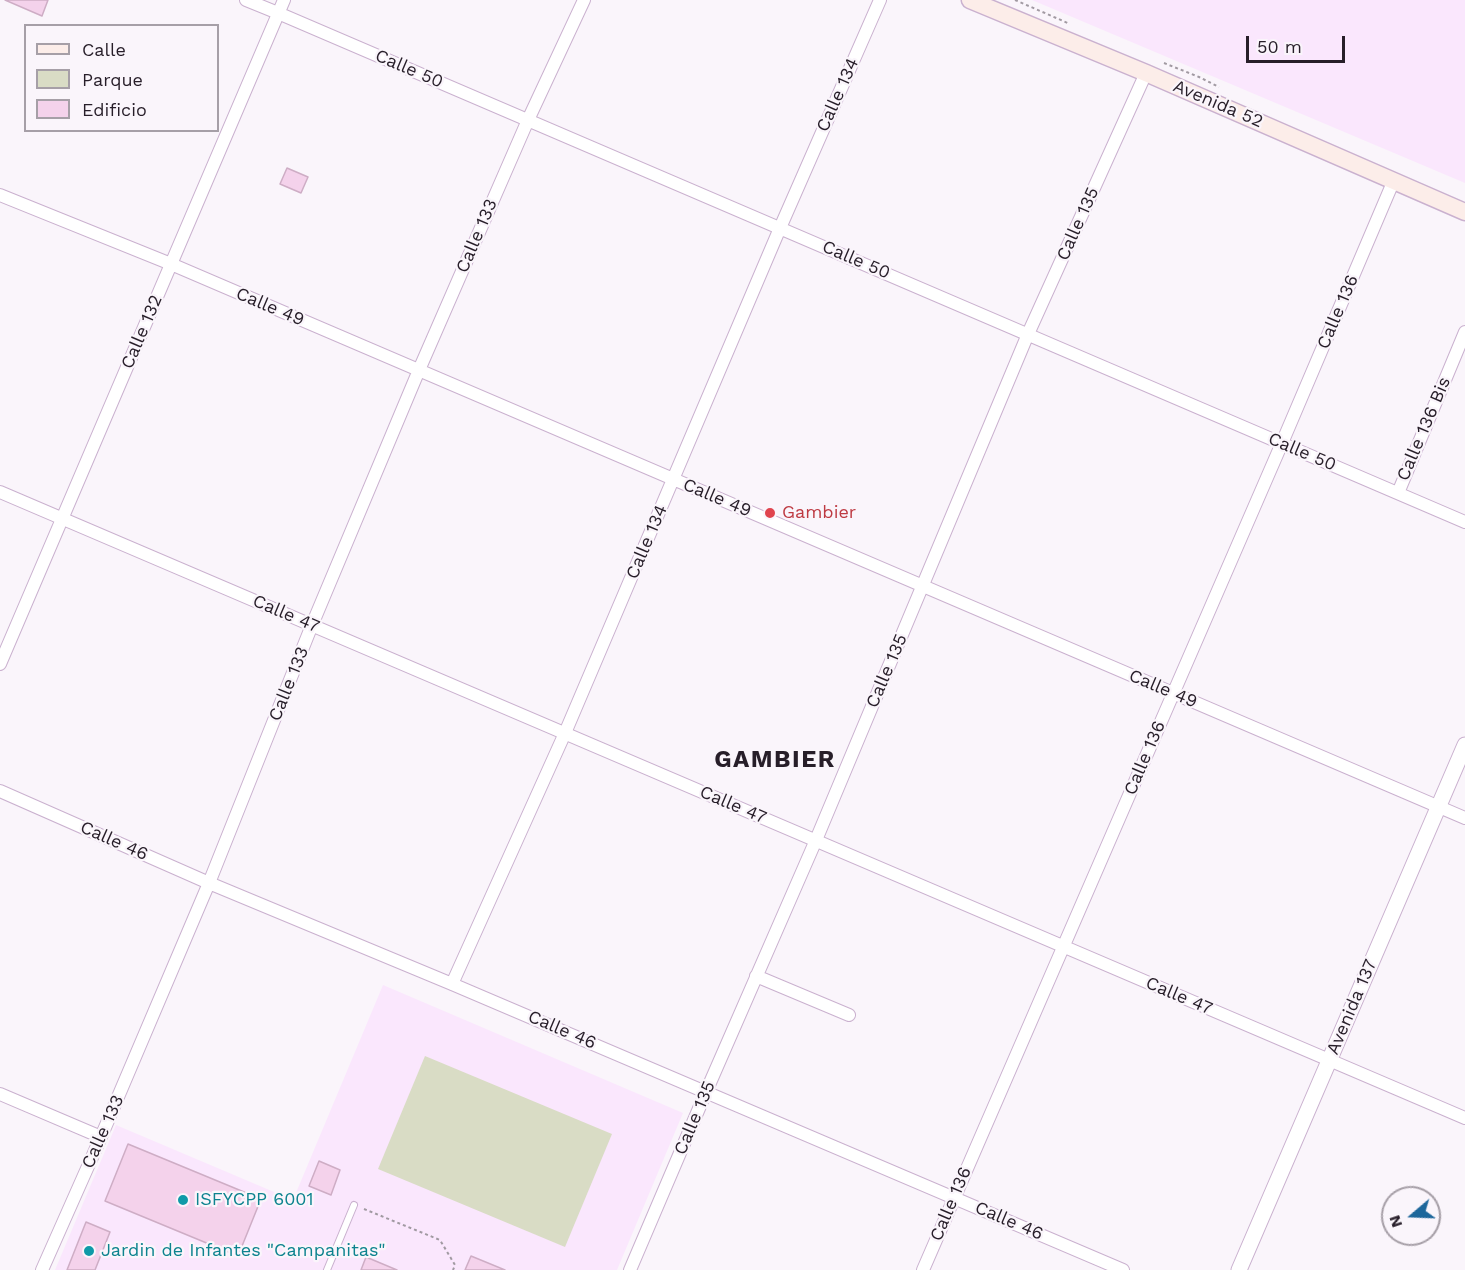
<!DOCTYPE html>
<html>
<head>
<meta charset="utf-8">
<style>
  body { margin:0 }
  #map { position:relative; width:1465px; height:1270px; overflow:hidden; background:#faf5fb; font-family:"Work Sans",sans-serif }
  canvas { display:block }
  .legend { position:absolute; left:24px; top:24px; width:195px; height:108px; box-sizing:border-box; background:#faf5fb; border:2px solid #a69fa7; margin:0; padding:8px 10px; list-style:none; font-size:18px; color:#271e29 }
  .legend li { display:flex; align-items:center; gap:12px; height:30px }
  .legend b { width:30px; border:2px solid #a69fa7 }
  .north { position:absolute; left:1381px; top:1186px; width:60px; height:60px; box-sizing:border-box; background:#faf5fb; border:2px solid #a69fa7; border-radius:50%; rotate:251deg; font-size:16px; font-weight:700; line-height:24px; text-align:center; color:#271e29 }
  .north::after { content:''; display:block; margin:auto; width:21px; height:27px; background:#1d679b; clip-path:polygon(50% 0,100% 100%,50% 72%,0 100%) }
  .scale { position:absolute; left:1246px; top:36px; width:99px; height:27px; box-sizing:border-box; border:3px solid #271e29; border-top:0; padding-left:8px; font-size:18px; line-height:21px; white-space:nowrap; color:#271e29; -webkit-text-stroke:4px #faf5fb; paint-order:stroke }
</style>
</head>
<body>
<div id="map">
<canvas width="1465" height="1270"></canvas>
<ul class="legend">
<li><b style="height:8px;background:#fcede9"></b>Calle</li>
<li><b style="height:16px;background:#d9dcc5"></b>Parque</li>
<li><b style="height:16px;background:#f4d2eb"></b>Edificio</li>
</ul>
<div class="north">N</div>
<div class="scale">50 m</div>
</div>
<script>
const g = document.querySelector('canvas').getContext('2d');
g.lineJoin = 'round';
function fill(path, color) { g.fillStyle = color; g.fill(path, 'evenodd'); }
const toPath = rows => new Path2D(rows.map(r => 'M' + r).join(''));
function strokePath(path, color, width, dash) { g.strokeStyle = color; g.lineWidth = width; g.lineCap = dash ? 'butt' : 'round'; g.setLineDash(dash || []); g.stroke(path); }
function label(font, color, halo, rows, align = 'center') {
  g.font = font + ' "Work Sans",sans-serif'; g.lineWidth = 4.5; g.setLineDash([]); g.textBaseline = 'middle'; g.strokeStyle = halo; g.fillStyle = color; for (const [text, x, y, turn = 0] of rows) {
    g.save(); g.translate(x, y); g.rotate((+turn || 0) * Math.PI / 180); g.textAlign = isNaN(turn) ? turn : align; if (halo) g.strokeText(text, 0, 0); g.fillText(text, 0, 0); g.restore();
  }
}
const built = toPath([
  [1032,0,1465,0,1465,183],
  [383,985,683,1113,617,1270,55,1270,116,1125,293,1200]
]);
const green = toPath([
  [425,1056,612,1134,565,1247,378,1169]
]);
const building = toPath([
  [5,0,48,0,42,16,5,0],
  [287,168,308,177,301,193,280,184,287,168],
  [128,1144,261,1199,238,1256,105,1201,128,1144],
  [319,1161,340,1170,331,1195,309,1186,319,1161],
  [86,1222,110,1232,95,1270,67,1270,86,1222],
  [471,1256,505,1270,465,1270,471,1256],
  [366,1257,397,1270,361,1270,366,1257]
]);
const path = toPath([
  [1015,0,1070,24],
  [1164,63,1199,77,1219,87],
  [364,1209,440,1240,455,1265,453,1270]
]);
const service = toPath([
  [327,1270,354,1205]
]);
const minor = toPath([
  [246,0,278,13,1465,522],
  [0,195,171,264,1465,818],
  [0,492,1465,1118],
  [1398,493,1465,332],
  [0,664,284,0],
  [0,791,209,883,452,984,1123,1270],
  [756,976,849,1015],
  [452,984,565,733,780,228,880,0],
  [0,1094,101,1137],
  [42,1270,101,1137,209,883,312,625,419,370,528,120,584,0],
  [630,1270,706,1092,816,840,1028,334,1146,73],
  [923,1270,1282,443,1394,180]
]);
const tertiary = toPath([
  [1239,1270,1465,745]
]);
const secondary = toPath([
  [970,0,1146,73,1465,212]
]);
const markers = [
  [770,513,6,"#e0444e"],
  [183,1200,6,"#0f9aa8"],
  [89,1251,6,"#0f9aa8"]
];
const streetNames = [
  ["Calle 50",409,69,23],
  ["Calle 134",838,95,-66],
  ["Avenida 52",1218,104,23],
  ["Calle 135",1078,224,-66],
  ["Calle 133",477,236,-67],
  ["Calle 50",856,260,23],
  ["Calle 49",270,307,23],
  ["Calle 136",1338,312,-67],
  ["Calle 132",142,332,-67],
  ["Calle 136 Bis",1424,429,-67],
  ["Calle 50",1302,452,23],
  ["Calle 49",717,498,23],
  ["Calle 134",647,542,-67],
  ["Calle 47",286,614,23],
  ["Calle 135",887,671,-67],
  ["Calle 133",289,684,-68],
  ["Calle 49",1163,689,23],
  ["Calle 136",1145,758,-67],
  ["Calle 47",733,805,23],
  ["Calle 46",114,841,24],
  ["Calle 47",1179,996,23],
  ["Avenida 137",1352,1007,-67],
  ["Calle 46",562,1030,23],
  ["Calle 135",695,1118,-67],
  ["Calle 133",103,1132,-66],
  ["Calle 136",951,1204,-67],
  ["Calle 46",1009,1221,23]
];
const healthNames = [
  ["Gambier",782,513]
];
const cultureNames = [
  ["ISFYCPP 6001",195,1200],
  ["Jardin de Infantes \"Campanitas\"",101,1251]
];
const districtNames = [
  ["GAMBIER",775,760]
];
fill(built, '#fae7fd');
fill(green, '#d9dcc5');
fill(building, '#f4d2eb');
strokePath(building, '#ceadc5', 1.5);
strokePath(service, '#cab1cf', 8);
strokePath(minor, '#cab1cf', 14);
strokePath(tertiary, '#cab1cf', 17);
strokePath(secondary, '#cab1cf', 19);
strokePath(path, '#a19aa2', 2, [3, 3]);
strokePath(service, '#fff', 6);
strokePath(minor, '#fff', 12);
strokePath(tertiary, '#fff', 15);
strokePath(secondary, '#fcede9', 16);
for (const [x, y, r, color] of markers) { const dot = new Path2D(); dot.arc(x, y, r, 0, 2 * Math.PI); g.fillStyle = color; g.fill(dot); strokePath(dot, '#faf5fb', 2); }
label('18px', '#271e29', '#faf5fb', streetNames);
label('18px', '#be3a42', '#faf5fb', healthNames, 'left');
label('18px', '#0d838f', '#faf5fb', cultureNames, 'left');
g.letterSpacing = '1.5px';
label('bold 24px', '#271e29', '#faf5fb', districtNames);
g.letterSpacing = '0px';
</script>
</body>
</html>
